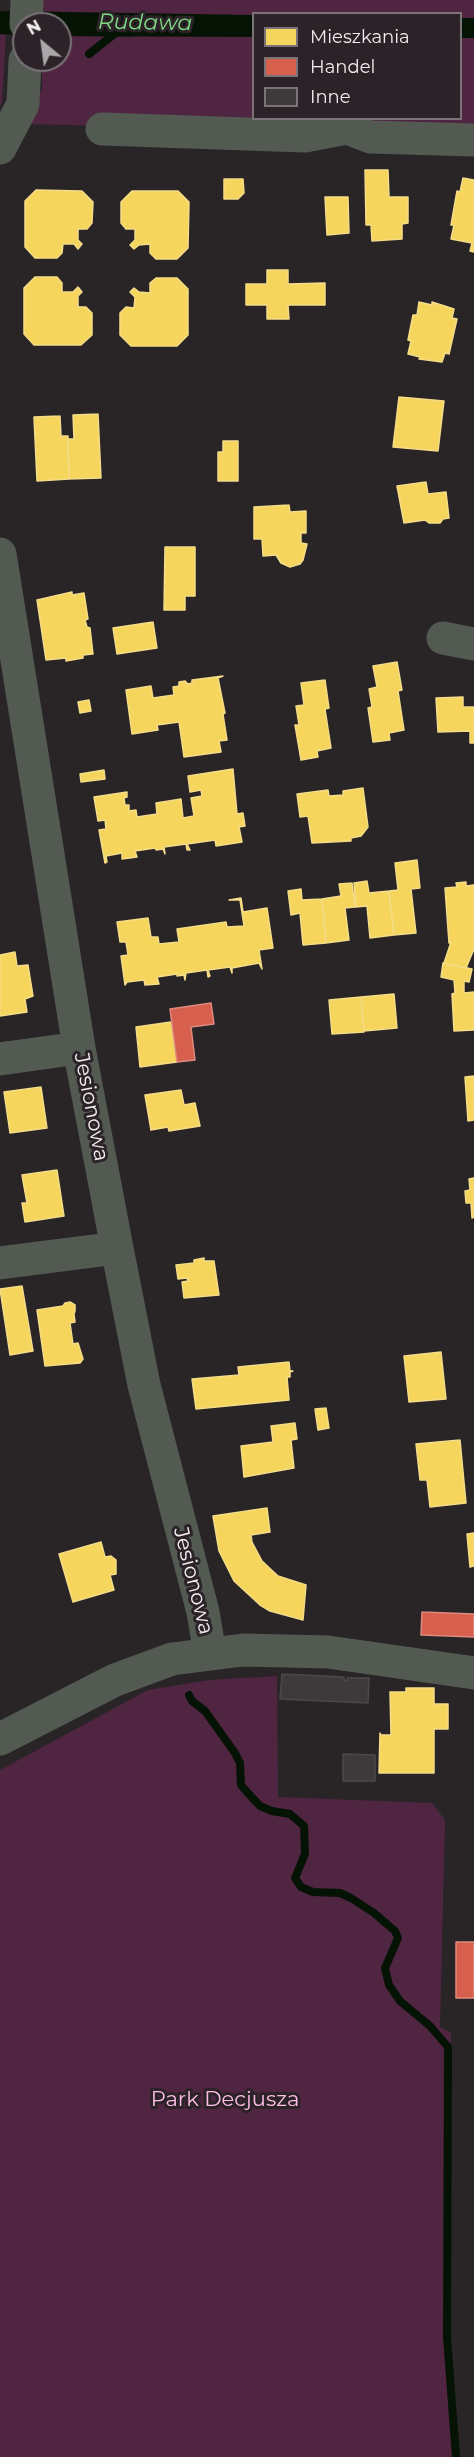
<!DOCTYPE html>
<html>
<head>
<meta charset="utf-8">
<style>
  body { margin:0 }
  #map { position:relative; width:474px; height:2457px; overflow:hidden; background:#292527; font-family:Montserrat,sans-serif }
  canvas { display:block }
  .legend { position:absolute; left:252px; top:12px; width:210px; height:108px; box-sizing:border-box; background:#2b2328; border:2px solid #7a7378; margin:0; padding:8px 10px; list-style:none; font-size:18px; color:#f1ecef }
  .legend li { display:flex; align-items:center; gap:12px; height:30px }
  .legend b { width:30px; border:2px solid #7a7378 }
  .north { position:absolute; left:12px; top:12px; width:60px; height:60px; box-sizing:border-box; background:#2b2328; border:2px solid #7a7378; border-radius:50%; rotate:331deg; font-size:16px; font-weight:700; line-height:24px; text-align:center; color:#f1ecef }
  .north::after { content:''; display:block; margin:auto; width:21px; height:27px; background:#aba6a9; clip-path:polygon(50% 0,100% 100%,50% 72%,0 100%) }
</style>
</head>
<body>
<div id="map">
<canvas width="474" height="2457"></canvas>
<ul class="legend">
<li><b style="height:16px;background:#f6d55c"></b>Mieszkania</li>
<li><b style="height:16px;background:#d6604d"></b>Handel</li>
<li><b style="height:16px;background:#3e3a3c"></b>Inne</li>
</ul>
<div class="north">N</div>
</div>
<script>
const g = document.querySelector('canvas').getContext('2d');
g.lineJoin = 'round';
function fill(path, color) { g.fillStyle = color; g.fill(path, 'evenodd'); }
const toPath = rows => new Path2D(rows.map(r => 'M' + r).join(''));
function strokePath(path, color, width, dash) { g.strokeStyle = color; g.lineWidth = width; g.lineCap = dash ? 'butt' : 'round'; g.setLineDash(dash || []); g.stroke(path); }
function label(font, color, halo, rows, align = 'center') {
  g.font = font + ' Montserrat,sans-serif'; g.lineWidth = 6; g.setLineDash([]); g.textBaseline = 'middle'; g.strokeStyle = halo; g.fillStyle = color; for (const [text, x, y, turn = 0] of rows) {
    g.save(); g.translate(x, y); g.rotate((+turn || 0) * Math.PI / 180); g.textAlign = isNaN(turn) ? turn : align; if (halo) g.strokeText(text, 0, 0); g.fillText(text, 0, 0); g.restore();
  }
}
const green = toPath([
  [43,0,474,0,474,135,28,124,42,89,42,60,60,60,60,36,134,37,78,13,42,11],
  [254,14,460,14,460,118,254,118],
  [0,34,6,35,2,102,0,106],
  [277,1676,278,1797,432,1803,445,1820,440,2027,451,2033,447,2302,456,2457,0,2457,0,1770,148,1690,209,1680]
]);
const water = toPath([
  [0,11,253,15,253,37,60,36,60,24,24,24,24,35,0,34],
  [461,18,474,18,474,38,461,38]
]);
const homes = toPath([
  [365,170,388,170,389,197,408,197,408,223,402,224,402,239,372,241,371,225,366,225,365,170],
  [463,178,474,180,474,252,470,251,472,243,451,239,454,225,451,225,457,191,460,192,463,178],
  [224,179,243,179,244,193,238,199,224,199,224,179],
  [36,190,82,191,93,202,92,223,87,229,78,229,78,240,82,244,78,249,74,244,63,244,62,253,57,258,35,258,25,247,25,201,36,190],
  [132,191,178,191,189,202,188,248,177,259,156,259,150,253,150,244,139,245,134,249,130,245,135,240,135,229,126,229,121,223,121,202,132,191],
  [325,197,348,197,349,233,327,235,325,197],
  [267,270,288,270,288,284,325,283,325,305,288,305,289,319,267,319,267,305,246,305,246,284,267,284,267,270],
  [35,277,57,277,62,283,62,292,73,292,78,287,82,292,78,296,78,307,86,307,92,313,92,335,81,345,34,345,24,334,24,288,35,277],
  [156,278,177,278,188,289,188,335,177,346,131,346,120,335,120,313,126,307,134,308,135,297,130,292,134,288,139,292,150,293,150,283,156,278],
  [419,302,432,305,432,302,454,309,452,318,457,319,449,354,445,353,442,362,419,359,420,357,408,354,411,341,408,340,413,315,417,315,419,302],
  [399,397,444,401,438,451,393,447,399,397],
  [98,414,101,478,69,479,68,439,74,439,73,415,98,414],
  [60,416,61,436,68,436,69,479,37,481,34,417,60,416],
  [223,441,238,441,238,481,218,481,218,452,223,452,223,441],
  [426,482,428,494,446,492,449,518,443,519,440,523,429,523,425,520,404,523,397,486,426,482],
  [289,505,290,512,306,511,306,533,301,533,301,543,307,544,303,560,300,564,290,567,281,563,276,555,263,556,262,539,254,539,254,507,289,505],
  [165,547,195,547,195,596,185,596,185,610,164,610,165,547],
  [72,592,72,595,84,593,88,619,85,620,87,627,90,628,93,654,83,655,83,658,66,661,66,658,46,660,37,600,72,592],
  [153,622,157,648,117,654,113,628,153,622],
  [397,662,402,690,398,691,404,730,389,733,390,740,373,742,368,708,372,707,369,689,377,687,373,666,397,662],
  [223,676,218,678,225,713,223,714,227,740,219,741,221,752,184,757,179,722,157,725,158,730,132,734,126,690,151,686,153,698,174,695,173,687,179,686,179,682,185,681,188,684,192,683,192,680,223,676],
  [325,680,329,708,325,709,331,748,317,751,318,757,301,760,295,725,299,725,296,706,304,705,301,683,325,680],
  [463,697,463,707,474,707,474,743,470,743,470,731,438,732,436,698,463,697],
  [89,700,91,711,80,713,78,702,89,700],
  [233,769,237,814,243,813,245,826,239,827,242,842,216,846,215,840,187,844,190,850,187,850,186,844,164,847,165,854,163,849,156,850,155,848,135,851,137,857,122,859,122,853,106,856,107,862,105,863,99,830,106,829,105,820,98,821,94,797,127,792,127,797,124,798,125,805,129,805,129,811,136,810,137,817,157,814,156,803,181,799,183,818,194,816,191,798,202,796,201,790,190,792,188,776,233,769],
  [104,770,105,779,81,782,80,774,104,770],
  [363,788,368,827,361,836,351,838,351,841,312,843,308,816,300,817,297,794,328,790,329,796,343,795,343,791,363,788],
  [417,860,420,888,411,889,416,933,394,935,389,891,398,890,395,863,417,860],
  [367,881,369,893,389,891,394,935,370,938,367,906,356,907,354,883,367,881],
  [466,882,466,886,474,885,474,949,466,968,444,963,451,942,449,943,445,888,457,887,456,883,466,882],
  [352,883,355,907,345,908,349,940,326,943,322,899,341,896,339,884,352,883],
  [301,889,302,900,322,899,326,943,303,945,300,913,291,915,288,891,301,889],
  [241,898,243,912,267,908,273,948,259,950,262,969,259,963,232,968,232,973,230,967,208,970,210,976,208,977,207,970,186,973,185,980,184,975,177,976,177,974,157,977,159,984,145,985,144,980,127,982,125,985,121,956,128,955,126,942,120,942,117,922,148,918,151,937,158,937,159,944,179,942,177,929,226,922,227,927,244,926,240,900,229,900,241,898],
  [15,952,17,966,28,965,33,996,25,999,27,1012,0,1016,0,955,15,952],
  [443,963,472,969,469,982,464,981,464,993,474,992,474,1030,454,1031,452,994,455,993,454,980,441,977,443,963],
  [394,994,397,1028,364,1031,361,997,394,994],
  [361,997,364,1032,332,1034,329,1000,361,997],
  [171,1022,177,1062,140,1067,136,1027,171,1022],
  [474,1076,474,1120,468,1121,465,1077,474,1076],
  [41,1087,47,1128,10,1133,4,1092,41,1087],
  [181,1090,184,1105,195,1103,200,1126,169,1131,168,1127,151,1130,145,1095,181,1090],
  [57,1170,64,1216,25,1222,22,1203,27,1203,22,1175,57,1170],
  [474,1178,474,1217,472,1218,471,1203,466,1203,465,1191,470,1190,469,1179,474,1178],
  [204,1258,204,1261,214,1261,219,1295,184,1298,182,1282,188,1281,187,1278,178,1279,176,1265,194,1263,194,1260,204,1258],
  [22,1286,33,1351,10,1355,0,1289,22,1286],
  [70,1302,75,1305,75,1311,74,1314,75,1322,70,1323,73,1344,78,1343,83,1359,80,1363,45,1366,37,1310,63,1306,65,1303,70,1302],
  [441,1352,446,1399,409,1402,404,1356,441,1352],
  [289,1362,290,1371,293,1371,290,1372,290,1377,287,1377,289,1400,196,1409,192,1379,239,1375,238,1367,289,1362],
  [326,1408,329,1428,318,1430,315,1409,326,1408],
  [295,1423,297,1439,291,1440,294,1468,244,1477,241,1446,273,1442,271,1426,295,1423],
  [460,1440,466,1503,430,1507,427,1480,420,1480,416,1444,460,1440],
  [267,1508,270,1532,251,1535,252,1542,262,1561,278,1576,306,1585,303,1620,270,1611,260,1605,234,1581,219,1551,213,1516,267,1508],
  [474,1533,474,1566,470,1567,467,1534,474,1533],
  [101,1542,105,1557,111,1556,116,1560,116,1574,110,1575,114,1590,73,1602,59,1554,101,1542],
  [406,1688,434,1688,434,1704,448,1704,448,1729,434,1729,434,1773,379,1773,380,1733,381,1735,391,1735,390,1692,406,1692,406,1688]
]);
const shops = toPath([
  [211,1003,214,1024,191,1027,195,1060,177,1062,170,1009,211,1003],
  [422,1612,474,1614,474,1637,421,1635,422,1612],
  [456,1942,474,1942,474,1998,456,1998,456,1942]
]);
const stream = toPath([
  [89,54,118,31],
  [189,1695,192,1701,205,1711,235,1753,240,1763,241,1785,246,1791,260,1806,272,1811,290,1814,304,1826,305,1854,295,1878,301,1887,313,1892,340,1893,351,1898,374,1913,395,1931,398,1938,385,1968,389,1985,400,2001,430,2026,448,2047,447,2337,456,2457]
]);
const building = toPath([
  [282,1674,344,1677,344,1681,347,1680,347,1678,369,1678,368,1703,280,1699,282,1674],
  [343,1754,375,1755,375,1781,343,1781,343,1754]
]);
const minor = toPath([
  [26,24,27,0],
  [102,129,305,136,347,128,370,137,474,140],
  [0,148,23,104,25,60],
  [0,554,79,1048,117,1248,144,1385,203,1612,210,1654],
  [443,638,474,644],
  [0,1059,79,1048],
  [0,1263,117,1248],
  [0,1739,115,1680,172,1659,243,1650,328,1652,474,1673]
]);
const streetNames = [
  ["Jesionowa",91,1107,79],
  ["Jesionowa",193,1581,76]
];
const parkNames = [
  ["Park Decjusza",225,2100]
];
const waterNames = [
  ["Rudawa",145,23,1]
];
fill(green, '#502542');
fill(water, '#051305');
fill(homes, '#f6d55c');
strokePath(homes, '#f4dc88', 1.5);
fill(shops, '#d6604d');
strokePath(shops, '#de8a7e', 1.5);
strokePath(stream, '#051305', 8);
fill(building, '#3e3a3c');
strokePath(building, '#4d494b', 1.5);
strokePath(minor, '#525a52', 33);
label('21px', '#f1ecef', '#2b2328', streetNames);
label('21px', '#fdbde4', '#2b2328', parkNames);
label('italic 22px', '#7fd782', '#2b2328', waterNames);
</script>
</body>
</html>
